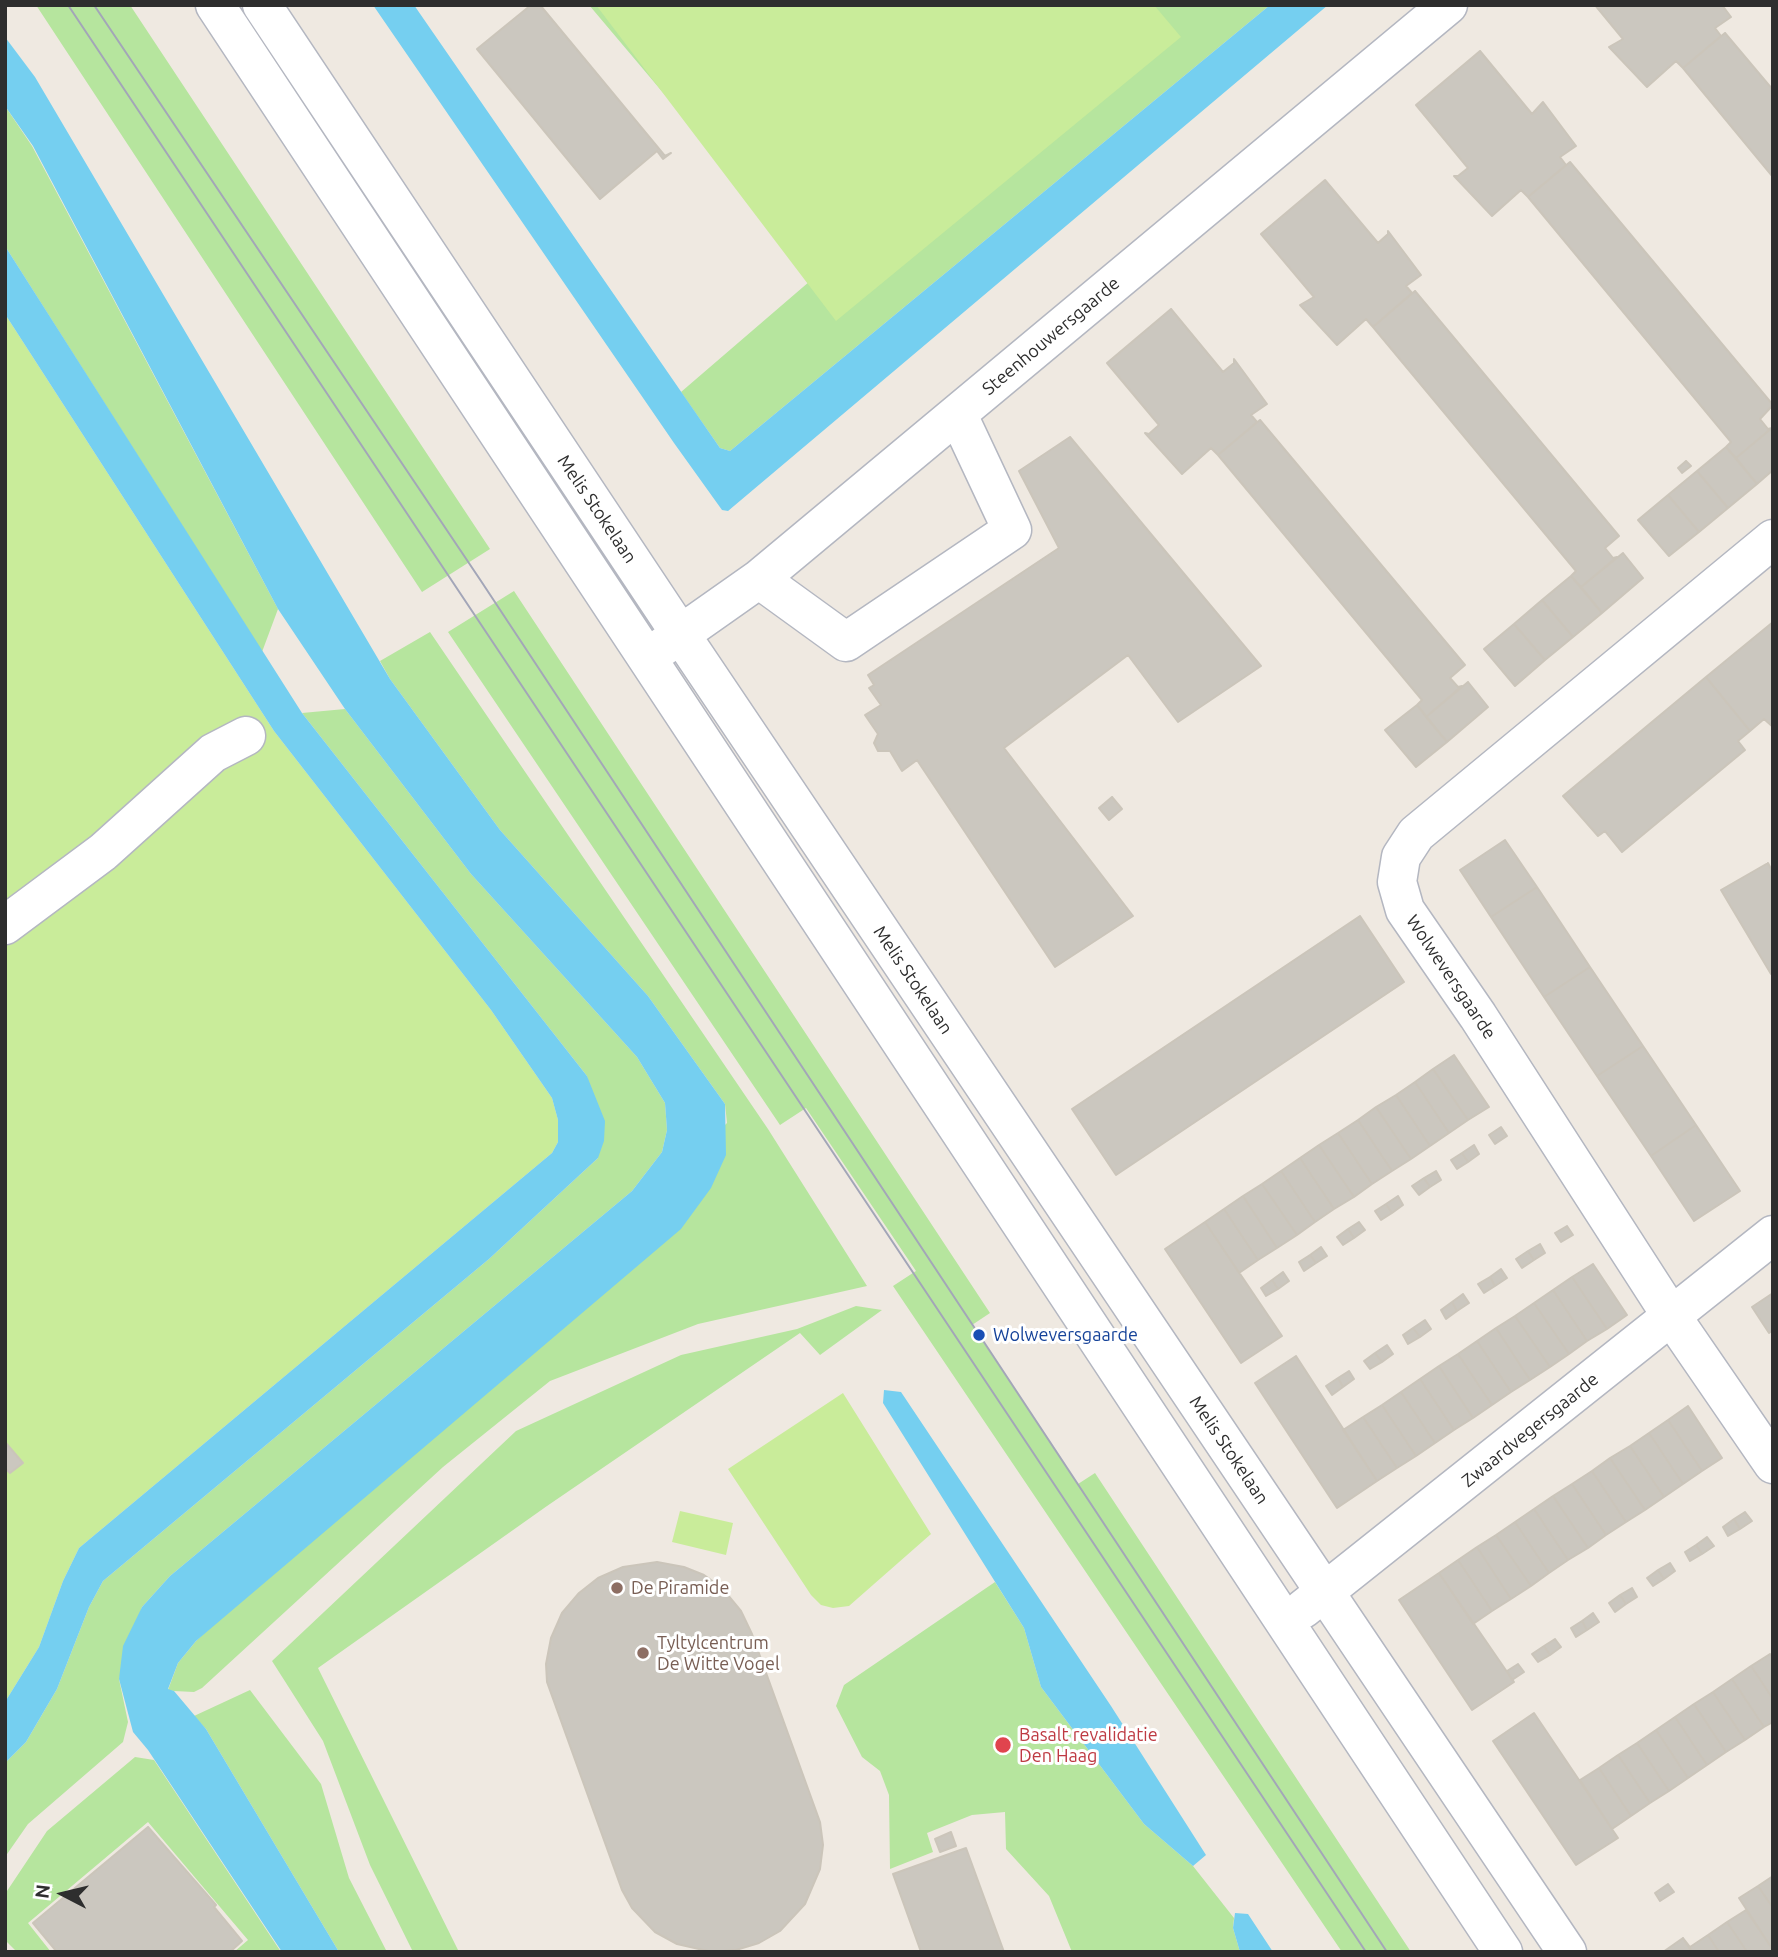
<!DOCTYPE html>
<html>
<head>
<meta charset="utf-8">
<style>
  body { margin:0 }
  #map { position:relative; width:1778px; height:1957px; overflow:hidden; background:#efe9e1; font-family:Ubuntu,sans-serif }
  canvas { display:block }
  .frame { position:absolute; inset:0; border:7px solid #2e2e2e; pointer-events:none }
  .north { position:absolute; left:28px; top:1859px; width:70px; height:70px; -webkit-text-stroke:5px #fff; paint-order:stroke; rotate:277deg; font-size:19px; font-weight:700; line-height:28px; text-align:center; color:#2e2e2e }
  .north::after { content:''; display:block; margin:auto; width:24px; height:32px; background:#2e2e2e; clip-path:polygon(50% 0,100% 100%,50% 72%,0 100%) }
</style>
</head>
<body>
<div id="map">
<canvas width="1778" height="1957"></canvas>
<div class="frame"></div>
<div class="north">N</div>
</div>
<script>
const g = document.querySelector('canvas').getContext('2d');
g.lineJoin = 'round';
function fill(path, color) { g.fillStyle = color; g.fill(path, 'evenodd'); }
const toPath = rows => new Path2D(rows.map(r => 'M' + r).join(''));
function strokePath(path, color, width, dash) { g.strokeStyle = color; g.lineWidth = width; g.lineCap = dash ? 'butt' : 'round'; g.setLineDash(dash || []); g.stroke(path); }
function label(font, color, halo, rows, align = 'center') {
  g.font = font + ' Ubuntu,sans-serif'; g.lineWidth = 6; g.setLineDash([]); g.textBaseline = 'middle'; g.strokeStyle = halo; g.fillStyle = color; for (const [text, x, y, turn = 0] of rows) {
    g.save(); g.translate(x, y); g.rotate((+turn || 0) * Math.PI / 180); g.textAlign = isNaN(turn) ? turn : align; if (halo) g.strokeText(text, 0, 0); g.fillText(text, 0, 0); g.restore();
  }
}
const green = toPath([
  [36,5,130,5,490,549,422,592],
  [589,5,1270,5,730,451,720,448,681,392,817,275],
  [5,106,32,146,278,609,262,652,5,246],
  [514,591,990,1313,972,1325,1078,1484,1095,1473,1411,1952,1342,1952,893,1286,916,1271,806,1108,780,1125,448,632],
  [430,632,768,1129,867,1286,698,1324,550,1381,443,1467,202,1688,194,1692,174,1691,168,1690,178,1663,196,1641,727,1123,725,1104,648,996,500,830,390,679,380,661],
  [345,709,471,874,637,1057,665,1103,667,1130,662,1152,632,1191,170,1576,142,1607,119,1679,128,1722,123,1742,28,1824,5,1857,5,1763,26,1742,57,1689,89,1607,103,1581,489,1259,598,1158,587,1076,302,713],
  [856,1306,882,1310,820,1355,800,1333,547,1506,318,1668,459,1952,413,1952,370,1865,323,1741,272,1661,516,1431,681,1355,797,1329],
  [995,1582,1024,1628,1041,1687,1144,1824,1193,1866,1234,1918,1233,1928,1240,1952,1072,1952,1049,1896,1006,1849,1005,1812,972,1815,927,1833,933,1852,890,1869,889,1795,880,1771,862,1757,836,1706,844,1685],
  [250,1690,321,1784,349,1878,387,1952,339,1952,206,1729,194,1716],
  [135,1757,154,1760,281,1952,234,1952,248,1940,148,1822,28,1923,51,1952,17,1952,5,1940,5,1894,47,1831]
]);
const pitch = toPath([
  [596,5,1154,5,1181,37,836,321],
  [5,314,274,731,491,1010,552,1098,558,1120,558,1142,552,1153,79,1548,63,1581,39,1647,5,1702],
  [843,1393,931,1534,849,1606,833,1608,821,1605,811,1595,728,1469],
  [680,1511,733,1523,726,1555,672,1542]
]);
const water = toPath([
  [373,5,414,5,720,448,730,451,1270,5,1328,5,728,511,722,510,674,443],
  [5,37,35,77,390,679,500,830,648,996,725,1104,726,1155,711,1188,681,1229,196,1641,178,1663,168,1689,174,1691,206,1729,339,1952,282,1952,148,1750,133,1732,119,1679,123,1646,142,1607,170,1576,632,1191,662,1152,667,1130,665,1103,637,1057,471,874,345,709,278,609,33,146,5,106],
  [5,246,302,713,587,1076,605,1121,604,1141,598,1158,489,1259,103,1581,89,1607,57,1689,26,1742,5,1763,5,1702,39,1647,63,1581,79,1548,552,1153,558,1142,558,1120,552,1098,491,1010,274,731,5,314],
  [884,1390,901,1392,1111,1706,1206,1855,1193,1866,1144,1824,1041,1687,1024,1628,883,1403],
  [1235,1913,1248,1914,1273,1952,1240,1952,1233,1928]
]);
const building = toPath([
  [531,5,540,5,665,156,671,153,663,159,657,151,600,199,477,49,531,5],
  [1595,5,1722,5,1731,17,1715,28,1721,36,1683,68,1676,61,1647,87,1609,47,1623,39,1595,5],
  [1725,33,1773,90,1773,177,1683,68,1725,33],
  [1480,51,1532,114,1543,102,1576,146,1560,157,1566,165,1528,197,1521,190,1492,216,1454,176,1458,176,1468,168,1416,105,1480,51],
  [1570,162,1773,405,1760,419,1768,429,1772,428,1736,458,1726,447,1731,442,1528,197,1570,162],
  [1325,180,1378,243,1388,234,1388,231,1421,275,1406,286,1412,293,1373,327,1366,319,1337,345,1300,305,1314,297,1261,234,1325,180],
  [1415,291,1619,536,1605,548,1613,558,1617,557,1581,587,1571,576,1576,571,1373,327,1415,291],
  [1171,309,1223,372,1234,363,1234,359,1267,404,1251,415,1257,422,1218,455,1211,448,1182,474,1145,433,1149,434,1159,425,1107,363,1171,309],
  [1260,420,1465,665,1450,678,1458,687,1462,686,1426,717,1417,705,1422,700,1218,455,1260,420],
  [1773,427,1773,470,1757,484,1736,458,1773,427],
  [1070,437,1261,666,1178,722,1128,655,1004,748,1133,916,1055,967,917,760,902,771,890,751,878,751,874,743,878,734,865,715,881,705,869,688,874,685,868,675,1059,548,1019,471,1070,437],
  [1726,447,1757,484,1728,508,1697,471,1726,447],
  [1686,461,1691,466,1682,473,1678,468,1686,461],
  [1697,471,1728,508,1699,532,1668,495,1697,471],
  [1668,495,1699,532,1669,556,1638,520,1668,495],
  [1623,553,1643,578,1602,613,1581,587,1623,553],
  [1571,576,1602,613,1573,637,1542,600,1571,576],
  [1542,600,1573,637,1545,660,1514,624,1542,600],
  [1773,622,1773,727,1764,719,1750,731,1706,677,1773,622],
  [1514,624,1545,660,1515,686,1484,649,1514,624],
  [1706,677,1750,731,1738,741,1745,750,1622,852,1605,831,1598,836,1563,796,1706,677],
  [1468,682,1488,707,1447,742,1426,717,1468,682],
  [1417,705,1447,742,1416,767,1385,730,1417,705],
  [1112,797,1122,809,1109,820,1099,808,1112,797],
  [1505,840,1537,887,1491,917,1460,870,1505,840],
  [1768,863,1773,873,1771,974,1721,890,1768,863],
  [1537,887,1590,967,1544,997,1491,917,1537,887],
  [1360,916,1404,982,1116,1175,1072,1109,1360,916],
  [1590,967,1643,1046,1597,1076,1544,997,1590,967],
  [1643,1046,1696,1125,1651,1156,1597,1076,1643,1046],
  [1454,1055,1489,1107,1468,1120,1433,1069,1454,1055],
  [1433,1069,1468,1120,1449,1133,1415,1082,1433,1069],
  [1415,1082,1449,1133,1430,1146,1396,1095,1415,1082],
  [1396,1095,1430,1146,1411,1159,1376,1107,1396,1095],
  [1376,1107,1411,1159,1392,1171,1358,1120,1376,1107],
  [1358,1120,1392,1171,1372,1184,1338,1133,1358,1120],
  [1696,1125,1740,1191,1694,1221,1651,1156,1696,1125],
  [1501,1127,1507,1136,1495,1144,1489,1135,1501,1127],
  [1338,1133,1372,1184,1354,1197,1319,1145,1338,1133],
  [1319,1145,1354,1197,1334,1209,1300,1158,1319,1145],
  [1474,1145,1479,1154,1468,1162,1462,1153,1474,1145],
  [1462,1153,1468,1162,1457,1169,1451,1160,1462,1153],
  [1300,1158,1334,1209,1315,1222,1281,1171,1300,1158],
  [1281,1171,1315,1222,1297,1235,1262,1184,1281,1171],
  [1436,1171,1441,1180,1430,1187,1424,1178,1436,1171],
  [1424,1178,1430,1187,1419,1195,1412,1186,1424,1178],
  [1262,1184,1297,1235,1277,1248,1243,1196,1262,1184],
  [1243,1196,1277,1248,1258,1260,1224,1209,1243,1196],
  [1398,1196,1403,1205,1392,1213,1386,1204,1398,1196],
  [1386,1204,1392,1213,1381,1220,1375,1211,1386,1204],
  [1224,1209,1258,1260,1239,1273,1205,1222,1224,1209],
  [1205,1222,1282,1336,1241,1363,1165,1249,1205,1222],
  [1359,1222,1365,1230,1354,1238,1348,1229,1359,1222],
  [1567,1226,1573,1235,1561,1242,1555,1233,1567,1226],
  [1348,1229,1354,1238,1343,1245,1337,1237,1348,1229],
  [1540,1244,1545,1253,1534,1260,1528,1251,1540,1244],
  [1321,1247,1327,1256,1316,1263,1310,1255,1321,1247],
  [1528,1251,1534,1260,1522,1268,1516,1259,1528,1251],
  [1310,1255,1316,1263,1304,1271,1299,1262,1310,1255],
  [1593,1264,1627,1315,1607,1329,1572,1277,1593,1264],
  [1501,1269,1507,1278,1495,1286,1490,1277,1501,1269],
  [1283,1272,1289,1281,1278,1289,1272,1280,1283,1272],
  [1490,1277,1495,1286,1484,1293,1478,1284,1490,1277],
  [1572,1277,1607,1329,1587,1341,1553,1290,1572,1277],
  [1272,1280,1278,1289,1266,1296,1261,1288,1272,1280],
  [1553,1290,1587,1341,1569,1354,1534,1303,1553,1290],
  [1773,1293,1773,1330,1769,1333,1752,1307,1773,1293],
  [1463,1294,1469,1303,1457,1311,1452,1302,1463,1294],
  [1452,1302,1457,1311,1446,1319,1441,1310,1452,1302],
  [1534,1303,1569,1354,1550,1367,1515,1316,1534,1303],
  [1515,1316,1550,1367,1530,1380,1496,1328,1515,1316],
  [1425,1320,1431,1329,1420,1337,1413,1328,1425,1320],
  [1413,1328,1420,1337,1408,1344,1403,1335,1413,1328],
  [1496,1328,1530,1380,1511,1392,1477,1341,1496,1328],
  [1477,1341,1511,1392,1492,1405,1458,1354,1477,1341],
  [1387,1345,1393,1354,1382,1362,1375,1353,1387,1345],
  [1375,1353,1382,1362,1370,1369,1364,1361,1375,1353],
  [1458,1354,1492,1405,1473,1418,1439,1366,1458,1354],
  [1296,1356,1377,1481,1337,1508,1255,1383,1296,1356],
  [1439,1366,1473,1418,1454,1430,1420,1379,1439,1366],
  [1349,1371,1354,1379,1343,1387,1338,1378,1349,1371],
  [1338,1378,1343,1387,1332,1395,1326,1386,1338,1378],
  [1420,1379,1454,1430,1435,1443,1401,1392,1420,1379],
  [1401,1392,1435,1443,1416,1456,1382,1405,1401,1392],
  [1382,1405,1416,1456,1397,1468,1363,1417,1382,1405],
  [1688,1406,1722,1458,1702,1471,1668,1420,1688,1406],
  [1363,1417,1397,1468,1377,1481,1343,1430,1363,1417],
  [1668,1420,1702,1471,1683,1484,1649,1433,1668,1420],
  [1649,1433,1683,1484,1664,1497,1630,1446,1649,1433],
  [5,1442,23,1463,10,1473,5,1468,5,1442],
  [1630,1446,1664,1497,1645,1510,1610,1458,1630,1446],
  [1610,1458,1645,1510,1626,1522,1592,1471,1610,1458],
  [1592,1471,1626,1522,1606,1535,1572,1484,1592,1471],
  [1572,1484,1606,1535,1588,1548,1553,1496,1572,1484],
  [1553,1496,1588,1548,1568,1560,1534,1509,1553,1496],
  [1534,1509,1568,1560,1549,1573,1515,1522,1534,1509],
  [1745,1512,1752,1521,1740,1529,1734,1519,1745,1512],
  [1734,1519,1740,1529,1728,1536,1723,1527,1734,1519],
  [1515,1522,1549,1573,1531,1586,1496,1535,1515,1522],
  [1496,1535,1531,1586,1511,1599,1477,1547,1496,1535],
  [1707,1537,1714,1546,1702,1554,1696,1545,1707,1537],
  [1696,1545,1702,1554,1690,1561,1685,1552,1696,1545],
  [1477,1547,1511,1599,1492,1611,1458,1560,1477,1547],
  [1458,1560,1492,1611,1473,1624,1439,1573,1458,1560],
  [657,1562,684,1567,704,1575,722,1588,741,1611,752,1634,820,1822,823,1845,820,1869,805,1904,780,1931,759,1943,736,1950,712,1952,677,1944,655,1932,632,1908,622,1890,547,1682,546,1664,551,1638,562,1613,579,1593,598,1578,623,1567,657,1562],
  [1670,1563,1675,1571,1664,1579,1658,1570,1670,1563],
  [1658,1570,1664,1579,1653,1586,1647,1578,1658,1570],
  [1439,1573,1514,1682,1472,1710,1399,1600,1439,1573],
  [1632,1588,1637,1597,1626,1604,1620,1595,1632,1588],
  [1620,1595,1626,1604,1615,1612,1609,1603,1620,1595],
  [1593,1613,1599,1622,1587,1630,1582,1621,1593,1613],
  [1582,1621,1587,1630,1576,1637,1571,1628,1582,1621],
  [1555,1639,1561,1647,1550,1655,1544,1646,1555,1639],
  [1544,1646,1550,1655,1538,1662,1532,1654,1544,1646],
  [1770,1654,1773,1658,1773,1699,1751,1666,1770,1654],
  [1518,1664,1524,1672,1512,1680,1507,1671,1518,1664],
  [1751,1666,1773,1699,1773,1722,1764,1727,1732,1679,1751,1666],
  [1732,1679,1764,1727,1745,1740,1713,1692,1732,1679],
  [1713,1692,1745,1740,1726,1752,1694,1704,1713,1692],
  [1694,1704,1726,1752,1707,1765,1675,1717,1694,1704],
  [1534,1713,1618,1838,1576,1865,1493,1741,1534,1713],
  [1675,1717,1707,1765,1688,1778,1656,1730,1675,1717],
  [1656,1730,1688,1778,1669,1791,1637,1743,1656,1730],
  [1637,1743,1669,1791,1650,1803,1618,1755,1637,1743],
  [1618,1755,1650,1803,1631,1816,1599,1768,1618,1755],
  [1599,1768,1631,1816,1612,1829,1580,1780,1599,1768],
  [148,1827,216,1905,214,1907,242,1941,230,1952,57,1952,33,1923,148,1827],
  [951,1832,956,1846,940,1852,935,1839,951,1832],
  [966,1848,1004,1952,921,1952,893,1874,966,1848],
  [1773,1876,1773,1908,1758,1886,1773,1876],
  [1668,1884,1674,1892,1660,1901,1655,1893,1668,1884],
  [1758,1886,1773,1908,1773,1950,1739,1898,1758,1886],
  [1746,1910,1773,1950,1773,1952,1747,1952,1727,1922,1746,1910],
  [1727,1922,1747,1952,1719,1952,1708,1935,1727,1922],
  [1708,1935,1719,1952,1692,1952,1683,1938,1690,1947,1708,1935],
  [1683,1938,1692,1952,1663,1952,1683,1938]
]);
const minor = toPath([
  [215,5,1503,1952],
  [262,5,681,635,1567,1952],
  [1773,539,1416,834,1401,857,1397,882,1405,910,1478,1016,1672,1317,1773,1464],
  [759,579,846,642,1012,530,958,415],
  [661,648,759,579,1448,5],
  [5,925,103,852,213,753,246,736],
  [1303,1609,1773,1235]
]);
const tram = toPath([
  [68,5,1366,1952],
  [94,5,481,581,1387,1952]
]);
const markers = [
  [979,1335,7,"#1a4fb4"],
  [617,1588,7,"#8d6e63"],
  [643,1653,7,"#8d6e63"],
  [1003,1745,9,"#e0444e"]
];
const streetNames = [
  ["Steenhouwersgaarde",1051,336,-40],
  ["Melis Stokelaan",597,509,56],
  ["Wolweversgaarde",1451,977,56],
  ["Melis Stokelaan",913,980,56],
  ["Zwaardvegersgaarde",1530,1430,-39],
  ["Melis Stokelaan",1229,1450,56]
];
const transitNames = [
  ["Wolweversgaarde",993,1335]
];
const educationNames = [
  ["De Piramide",631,1588],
  ["Tyltylcentrum",657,1643],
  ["De Witte Vogel",657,1664]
];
const healthNames = [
  ["Basalt revalidatie",1019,1735],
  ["Den Haag",1019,1756]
];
fill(green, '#b6e59e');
fill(pitch, '#c9ec9a');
fill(water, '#75cff0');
fill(building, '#cbc7bf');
strokePath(building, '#cbc5ba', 2);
strokePath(minor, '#b4b7c1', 41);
strokePath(minor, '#fff', 38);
strokePath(tram, '#a3a6b8', 2);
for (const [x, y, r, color] of markers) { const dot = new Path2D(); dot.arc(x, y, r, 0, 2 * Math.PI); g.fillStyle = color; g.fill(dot); strokePath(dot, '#fff', 2.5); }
label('18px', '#2e2e2e', '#fff', streetNames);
label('18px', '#164399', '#fff', transitNames, 'left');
label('18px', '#785e54', '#fff', educationNames, 'left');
label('18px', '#be3a42', '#fff', healthNames, 'left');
</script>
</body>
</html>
